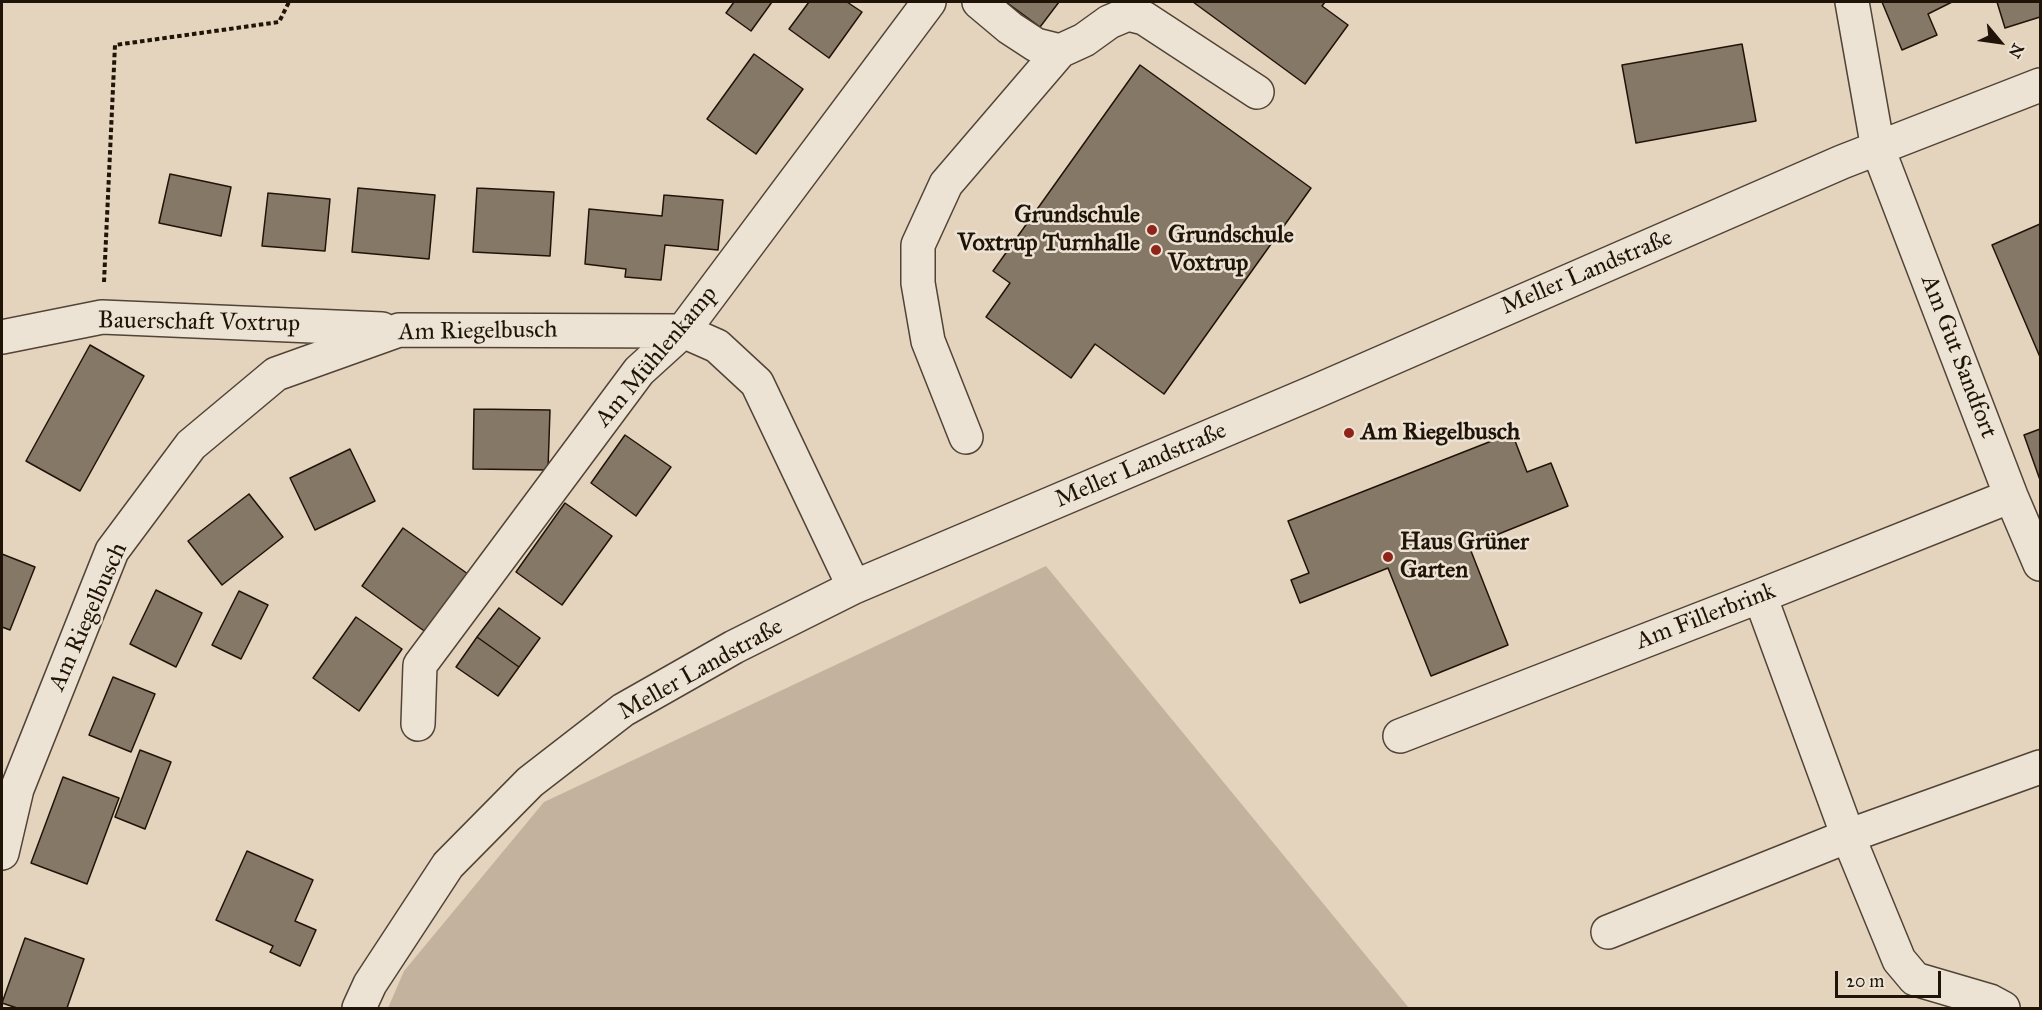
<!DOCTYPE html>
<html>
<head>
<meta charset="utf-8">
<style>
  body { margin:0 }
  #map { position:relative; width:2042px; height:1010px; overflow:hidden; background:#e4d4bd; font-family:"IM FELL Great Primer",serif }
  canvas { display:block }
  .frame { position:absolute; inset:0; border:3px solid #201409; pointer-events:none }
  .north { position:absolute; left:1970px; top:12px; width:60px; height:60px; -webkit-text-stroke:4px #ede3d4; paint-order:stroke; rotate:119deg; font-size:16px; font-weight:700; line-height:24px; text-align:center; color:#201409 }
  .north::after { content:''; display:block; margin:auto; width:21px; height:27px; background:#201409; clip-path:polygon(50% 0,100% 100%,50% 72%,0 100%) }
  .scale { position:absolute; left:1835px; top:971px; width:106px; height:27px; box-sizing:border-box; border:3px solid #201409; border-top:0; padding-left:8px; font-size:18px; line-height:21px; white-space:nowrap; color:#201409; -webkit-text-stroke:4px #ede3d4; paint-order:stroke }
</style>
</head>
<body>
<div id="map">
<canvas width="2042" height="1010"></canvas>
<div class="frame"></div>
<div class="north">N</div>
<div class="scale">20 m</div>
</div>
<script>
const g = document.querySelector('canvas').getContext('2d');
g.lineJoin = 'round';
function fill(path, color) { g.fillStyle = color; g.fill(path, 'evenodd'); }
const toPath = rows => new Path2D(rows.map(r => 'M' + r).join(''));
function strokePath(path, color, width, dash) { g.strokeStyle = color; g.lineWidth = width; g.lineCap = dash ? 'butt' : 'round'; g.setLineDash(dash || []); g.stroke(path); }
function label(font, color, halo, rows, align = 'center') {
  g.font = font + ' "IM FELL Great Primer",serif'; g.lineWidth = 5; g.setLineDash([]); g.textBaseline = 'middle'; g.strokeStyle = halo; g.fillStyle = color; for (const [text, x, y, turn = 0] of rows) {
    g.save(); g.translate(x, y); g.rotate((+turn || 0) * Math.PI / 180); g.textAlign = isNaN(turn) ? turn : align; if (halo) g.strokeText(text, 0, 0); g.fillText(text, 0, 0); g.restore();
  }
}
const green = toPath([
  [1046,566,1409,1008,388,1008,404,971,544,802]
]);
const building = toPath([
  [734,2,772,2,751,31,726,13,734,2],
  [809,2,847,2,862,12,829,58,789,29,809,2],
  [1006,2,1059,2,1040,27,1006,2],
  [1193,2,1325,2,1322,6,1348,25,1305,84,1193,2],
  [1882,2,1952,2,1928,14,1937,35,1902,50,1882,2],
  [1997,2,2040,2,2040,17,2005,28,1997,2],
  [1742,44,1756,121,1636,143,1622,65,1742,44],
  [754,54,803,89,756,154,707,119,754,54],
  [1140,65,1311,188,1164,394,1095,344,1071,378,986,317,1010,283,993,271,1140,65],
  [170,174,231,187,221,236,159,223,170,174],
  [358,188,435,195,429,259,352,252,358,188],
  [477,188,554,192,550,256,473,252,477,188],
  [268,193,330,199,325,251,262,246,268,193],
  [664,195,723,200,718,250,665,245,661,280,625,277,626,269,585,264,589,209,662,216,664,195],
  [2040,224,2040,357,1992,245,2040,224],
  [90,345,144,376,80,491,26,461,90,345],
  [474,409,550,410,548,470,473,469,474,409],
  [2040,429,2040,480,2024,435,2040,429],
  [1512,433,1527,472,1551,463,1568,506,1469,546,1508,645,1431,676,1388,568,1300,603,1291,580,1309,573,1288,521,1512,433],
  [625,435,671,467,636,516,591,483,625,435],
  [350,449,375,501,315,530,290,478,350,449],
  [249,494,283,537,222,585,188,541,249,494],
  [565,503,612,536,562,605,516,572,565,503],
  [403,528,468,574,427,633,362,586,403,528],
  [2,554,35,567,10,630,2,627,2,554],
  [156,590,202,613,176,667,130,644,156,590],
  [239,591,268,605,241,659,212,645,239,591],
  [499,608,540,638,519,667,477,637,499,608],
  [356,617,402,649,359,711,313,678,356,617],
  [477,637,519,667,498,696,456,667,477,637],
  [113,677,155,694,131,752,89,735,113,677],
  [140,750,171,762,145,829,115,817,140,750],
  [63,777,119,798,87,884,31,863,63,777],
  [247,851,313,880,295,921,316,930,300,966,270,952,273,946,216,920,247,851],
  [25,938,84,959,67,1008,17,1008,2,1003,25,938]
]);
const path = toPath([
  [104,282,115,45,279,22,289,2]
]);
const minor = toPath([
  [979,2,1010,28,1036,45,1060,51,1084,40,1109,22,1128,14,1144,18,1257,92],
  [1852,2,1878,149,2011,496,2040,564],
  [2,337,102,317,382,329],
  [966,437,928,341,918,283,918,245,946,184,1060,51],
  [1760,596,1848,836,1899,960,1915,979,1990,1001,2003,1008],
  [418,724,420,665,639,371,683,331,929,2],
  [1400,736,1760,596,2011,496],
  [2,853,17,789,112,551,191,445,276,374,399,330,683,331,717,346,757,383,854,587],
  [1608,932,1848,836,2040,767],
  [359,1008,370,984,448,865,530,782,623,710,734,647,854,587,1312,393,1842,162,2040,85]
]);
const markers = [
  [1152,230,6,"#8f2418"],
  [1156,250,6,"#8f2418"],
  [1349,433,6,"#8f2418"],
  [1388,557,6,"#8f2418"]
];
const poiNames = [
  ["Grundschule",1140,216,"right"],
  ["Voxtrup Turnhalle",1140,244,"right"],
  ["Grundschule",1168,236],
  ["Voxtrup",1168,264],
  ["Am Riegelbusch",1361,433],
  ["Haus Grüner",1400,543],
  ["Garten",1400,571]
];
const streetNames = [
  ["Meller Landstraße",1587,273,-23],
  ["Bauerschaft Voxtrup",199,323,1],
  ["Am Riegelbusch",478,332,-1],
  ["Am Mühlenkamp",657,357,-50],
  ["Am Gut Sandfort",1958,357,69],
  ["Meller Landstraße",1141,466,-23],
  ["Am Riegelbusch",89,617,-66],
  ["Am Fillerbrink",1706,617,-21],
  ["Meller Landstraße",701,670,-29]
];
fill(green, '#c3b39e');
fill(building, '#867867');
strokePath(building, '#201409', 1.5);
strokePath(minor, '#514436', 36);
strokePath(path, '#201409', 4, [4.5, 3]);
strokePath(minor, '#ede3d4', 33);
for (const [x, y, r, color] of markers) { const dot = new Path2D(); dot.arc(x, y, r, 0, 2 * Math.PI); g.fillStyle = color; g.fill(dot); strokePath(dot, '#ede3d4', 2); }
label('bold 24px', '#201409', '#ede3d4', poiNames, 'left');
label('24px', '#201409', '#ede3d4', streetNames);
</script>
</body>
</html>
